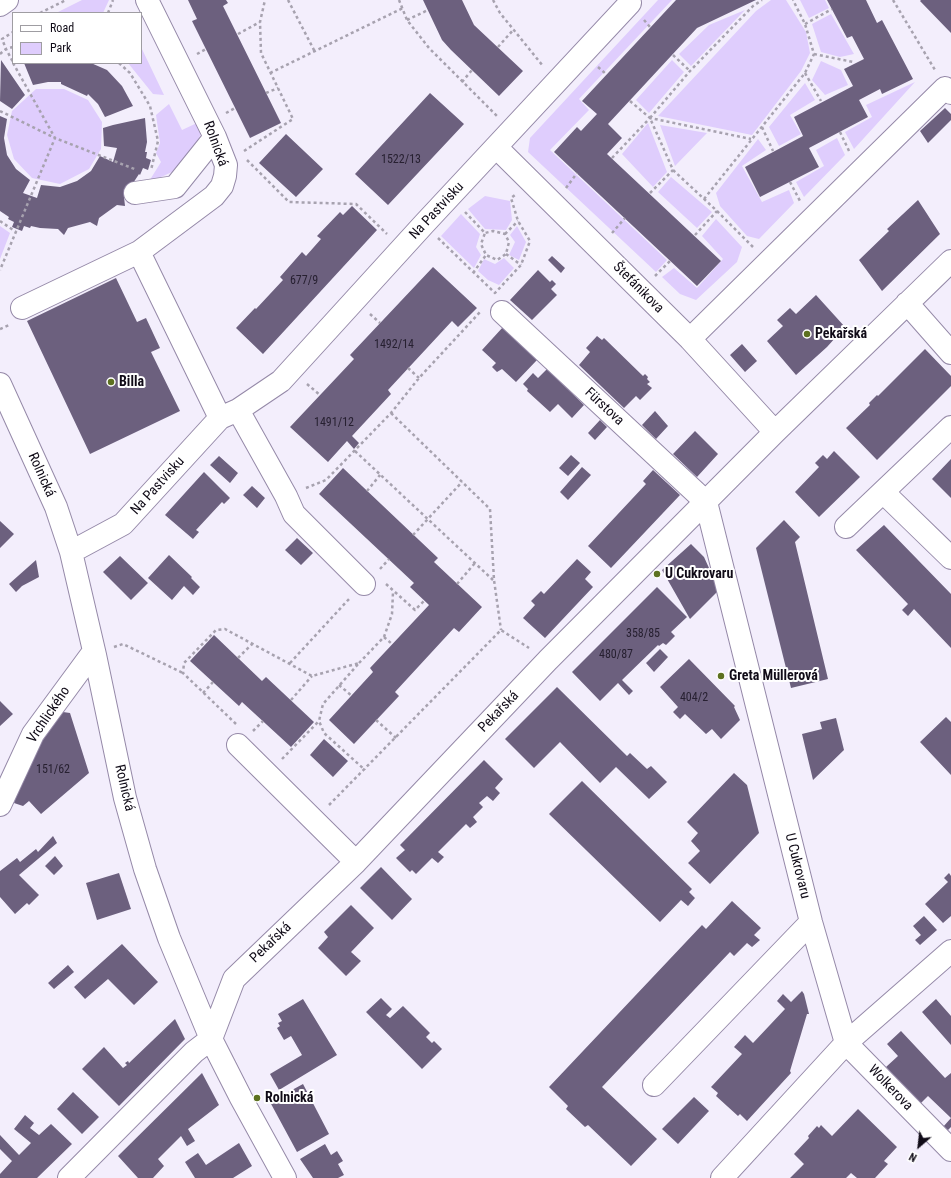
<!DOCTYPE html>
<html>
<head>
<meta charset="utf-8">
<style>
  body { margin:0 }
  #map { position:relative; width:951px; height:1178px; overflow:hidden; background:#f3eefc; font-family:"Roboto Condensed",sans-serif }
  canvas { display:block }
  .legend { position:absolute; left:12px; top:12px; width:130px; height:52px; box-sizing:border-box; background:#fff; border:1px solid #9f9da2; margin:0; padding:5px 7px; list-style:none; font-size:12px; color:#100b17 }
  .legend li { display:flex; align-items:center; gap:8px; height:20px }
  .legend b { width:20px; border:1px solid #9f9da2 }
  .north { position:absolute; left:899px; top:1126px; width:40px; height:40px; -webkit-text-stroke:3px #fff; paint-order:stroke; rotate:208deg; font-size:11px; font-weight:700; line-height:16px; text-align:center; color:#100b17 }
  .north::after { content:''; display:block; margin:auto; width:14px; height:18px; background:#100b17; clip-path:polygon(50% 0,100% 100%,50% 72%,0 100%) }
</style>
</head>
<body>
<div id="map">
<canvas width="951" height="1178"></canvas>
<ul class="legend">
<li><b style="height:5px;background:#fff"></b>Road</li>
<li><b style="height:11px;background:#dfcdfd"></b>Park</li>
</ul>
<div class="north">N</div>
</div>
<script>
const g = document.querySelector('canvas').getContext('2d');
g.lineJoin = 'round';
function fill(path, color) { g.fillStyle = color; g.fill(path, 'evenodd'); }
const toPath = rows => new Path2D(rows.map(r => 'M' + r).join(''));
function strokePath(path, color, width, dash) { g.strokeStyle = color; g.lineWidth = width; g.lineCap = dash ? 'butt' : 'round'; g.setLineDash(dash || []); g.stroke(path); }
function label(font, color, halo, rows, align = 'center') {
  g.font = font + ' "Roboto Condensed",sans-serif'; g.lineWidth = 4; g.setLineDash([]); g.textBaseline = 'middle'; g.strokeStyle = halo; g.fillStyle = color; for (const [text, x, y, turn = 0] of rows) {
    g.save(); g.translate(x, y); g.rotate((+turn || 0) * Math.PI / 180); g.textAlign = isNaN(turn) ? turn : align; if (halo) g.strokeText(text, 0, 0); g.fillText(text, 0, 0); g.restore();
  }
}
const green = toPath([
  [82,0,109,0,103,13,56,13],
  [658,0,672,0,579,99,589,110,550,150,667,260,656,272,528,152,530,138],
  [771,0,786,0,806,32,810,53,801,71,752,135,658,116,756,11],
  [800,0,825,0,829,8,809,18],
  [745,10,691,66,679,54,709,25],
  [831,14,854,54,840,57,821,52,812,24],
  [141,47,164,95,153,94,128,63,141,63],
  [672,60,684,72,649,113,636,100],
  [821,61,841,70,848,85,825,95,812,80],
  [915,82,854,149,845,132,872,117,866,105],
  [805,83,815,100,790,115,801,134,779,146,769,127],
  [36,89,64,89,88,100,102,122,101,149,89,169,60,184,32,178,14,159,7,135,12,111],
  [169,104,182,130,197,123,202,131,196,145,172,172,148,183,161,162,156,153,160,143,156,115],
  [648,123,667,172,653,187,622,154],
  [660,125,707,133,675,166],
  [837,138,845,155,804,197,796,182,824,166,816,150],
  [758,139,766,150,742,166,762,202,789,190,794,203,759,239,747,236,720,206,716,193],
  [671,177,712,212,697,228,658,192],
  [485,196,510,201,512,220,506,230,485,229,468,209],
  [461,214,480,234,476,247,481,255,474,268,441,236],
  [716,219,742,247,737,262,696,300,680,294,662,277,674,268,697,288,723,259,702,236],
  [0,226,10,233,0,259],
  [517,226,526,242,519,260,509,255,515,242,510,235],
  [504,258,514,268,499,285,488,280,478,271,484,259,495,264]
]);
const building = toPath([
  [188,0,226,0,228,3,223,6,281,123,250,138,192,21,197,19],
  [423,0,462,0,474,25,523,71,499,96,451,50,442,40],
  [676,0,756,0,697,28,608,124,622,138,607,154,721,261,697,286,554,152,577,127,581,131,597,114,582,101],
  [827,0,866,0,877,23,882,20,913,79,882,94,880,89,859,100,868,117,809,148,819,167,760,197,745,167,803,136,794,117,853,86,844,69,864,59,852,36,847,38],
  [921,0,951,0,951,33,920,1],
  [1,60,25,95,12,109,0,101],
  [24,63,91,63,107,70,122,86,133,106,105,117,98,104,88,94,87,96,61,84,61,82,48,82,33,85],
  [430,93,464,124,388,205,355,174],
  [945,108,951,114,951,120,928,143,920,131],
  [0,116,7,119,4,138,7,155,16,169,30,180,23,193,37,198,41,185,60,187,77,181,91,171,100,156,113,162,117,148,104,146,103,128,113,125,145,118,147,142,145,152,147,152,146,158,151,160,148,170,143,168,140,175,139,174,124,197,125,206,117,205,99,218,97,226,90,222,68,228,64,235,58,229,40,228,31,226,30,228,24,226,22,231,12,227,14,222,8,219,9,217,0,211],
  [286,134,323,169,296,197,259,163],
  [918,200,940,234,882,291,859,260,889,231,887,229],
  [352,206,377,230,263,354,236,328,255,308,256,309,283,280,280,277,302,252,306,256,321,239,317,236,340,212,343,215],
  [552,256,565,268,561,273,548,260],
  [433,267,477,308,458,327,452,321,388,390,391,394,352,436,359,443,354,449,347,441,328,462,290,427,354,359,350,355],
  [538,270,550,282,552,280,556,284,551,289,557,295,532,320,510,300],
  [116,278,137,322,146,318,160,348,151,352,180,411,90,454,27,321],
  [816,295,845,327,827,347,796,375,767,341,783,326,777,320,790,308,796,314],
  [503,327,537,360,516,382,502,369,497,372,492,367,496,363,482,350],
  [597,336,602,340,604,338,643,376,645,374,648,377,647,379,650,382,647,384,652,388,640,400,636,396,624,408,579,365,590,352,586,348],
  [742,344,757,361,745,372,730,355],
  [925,349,951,376,951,386,877,460,846,428,870,405,869,403,877,395,878,396],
  [547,369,584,405,572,418,558,404,550,412,527,391,528,389,523,384,533,373,538,378],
  [655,411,668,426,656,439,642,425],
  [600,420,607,427,595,440,588,433],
  [695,431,718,454,697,477,673,454],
  [834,451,860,477,819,517,795,492,819,467,815,463,823,455,827,459],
  [571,455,580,463,568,476,559,468],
  [219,456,238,473,230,483,210,465],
  [951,459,951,498,932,479],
  [582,467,591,475,568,500,560,492],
  [343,468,438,558,434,562,482,607,459,632,454,628,395,692,399,696,354,744,329,720,373,672,370,668,429,605,410,587,414,583,319,494],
  [653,470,680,495,611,568,588,546,646,484,643,481],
  [204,472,230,498,224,504,222,502,196,530,199,532,193,539,165,515],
  [252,486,265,498,257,508,243,495],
  [784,520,800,537,795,542,828,679,791,688,756,548],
  [0,521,14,534,0,548],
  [884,525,951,594,951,648,914,609,908,616,902,610,908,604,856,550],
  [297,538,313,553,301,565,285,550],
  [691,544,704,557,719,590,690,619,662,570],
  [169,555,192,577,191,578,200,587,193,595,184,586,172,600,148,578],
  [120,556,148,583,131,600,103,572],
  [577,559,591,572,585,579,593,587,545,638,523,618,535,605,531,601,541,591,544,594],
  [36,560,39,577,22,586,16,592,9,584],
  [657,587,687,617,671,632,675,636,666,645,663,643,659,646,658,645,622,680,633,691,629,695,618,683,600,701,572,672],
  [214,635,262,681,266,677,314,722,291,747,242,702,239,706,190,661],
  [660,649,668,657,654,672,646,663],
  [689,659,735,706,734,707,740,720,721,739,712,729,706,734,685,714,680,719,673,712,678,707,660,687],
  [557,687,627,756,630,753,647,769,651,766,667,782,649,799,616,767,600,783,560,742,534,768,505,739],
  [0,701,13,714,0,726],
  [63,712,70,713,89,773,41,814,29,801,23,806,14,803,27,762],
  [946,717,951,722,951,775,920,742],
  [836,718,844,750,813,780,802,734,822,729,820,722],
  [324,739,348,761,333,777,310,755],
  [484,760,503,779,495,788,500,793,493,801,487,796,479,803,483,807,473,817,477,822,470,828,466,824,438,852,444,857,438,863,432,858,416,874,412,870,410,872,396,858,405,850,400,845],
  [734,773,747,785,759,833,710,884,688,863,700,851,691,841,698,833,687,822],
  [582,781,692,889,689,892,695,898,688,906,681,900,660,922,549,814],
  [53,836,57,843,19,875,39,895,29,905,27,903,15,914,0,897,0,871,17,858,20,862,36,849,38,852],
  [55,856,63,866,54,875,45,866],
  [381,867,412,899,392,920,360,888],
  [119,873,131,909,97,920,86,883],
  [949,873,951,876,951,916,943,923,925,904,948,882,944,878],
  [732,901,761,928,754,935,760,940,752,947,747,943,734,956,730,952,602,1087,657,1139,631,1166,588,1125,585,1127,566,1109,568,1106,549,1087,702,925,706,929],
  [351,905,374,928,351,952,361,961,346,976,318,948,328,937,324,932],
  [924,916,937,930,920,945,915,940,921,935,913,926],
  [122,944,158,982,134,1005,108,979,85,999,74,987],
  [68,965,74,972,54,989,48,983],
  [802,991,804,994,809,1014,807,1014,790,1071,791,1073,747,1121,740,1114,738,1116,716,1096,718,1093,711,1087,742,1054,734,1047,745,1035,753,1043,785,1009,777,1001,783,994,791,1002],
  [381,998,392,1009,386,1015,390,1018,403,1006,430,1033,426,1037,432,1043,434,1041,442,1049,422,1069,366,1012],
  [303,999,337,1055,279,1090,270,1074,302,1055,291,1036,284,1040,277,1028,280,1026,278,1023,282,1021,278,1014],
  [936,999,951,1016,951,1045,922,1012],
  [175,1019,185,1039,119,1106,82,1069,104,1047,123,1068,127,1065,125,1063,128,1061,129,1063],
  [901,1031,945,1078,951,1073,951,1127,947,1131,943,1127,951,1118,928,1096,920,1104,886,1067,898,1056,887,1044],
  [202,1073,219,1105,188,1129,195,1141,187,1146,181,1136,158,1159,164,1166,153,1178,138,1178,118,1156],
  [303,1084,329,1134,297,1152,270,1102],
  [73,1092,99,1117,82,1134,57,1109],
  [694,1097,709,1111,678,1144,662,1129],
  [858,1109,897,1147,884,1161,888,1164,875,1178,857,1178,851,1173,846,1178,790,1178,804,1164,794,1154,809,1138,808,1136,817,1126,819,1128,821,1125,832,1136],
  [25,1115,34,1123,30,1128,39,1135,51,1124,72,1144,37,1178,0,1178,0,1174,12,1161,0,1149,0,1135,19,1155,31,1143,14,1129],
  [239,1143,252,1166,233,1178,195,1178,185,1162,198,1153,206,1165],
  [325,1144,331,1155,337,1151,343,1161,338,1164,344,1175,338,1178,313,1178,300,1159]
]);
const path = toPath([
  [288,0,315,52],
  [399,0,407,20,429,48,497,116],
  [493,0,500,13,543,66],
  [893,0,935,70],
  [40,13,66,0],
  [108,13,113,0],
  [407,20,428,10],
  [644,20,650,27],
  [805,24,832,9],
  [238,34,260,22],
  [13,47,6,49,13,62],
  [498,47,514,29],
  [0,54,6,49,2,39,13,32],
  [197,54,206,49],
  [814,54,853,62],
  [673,55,690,71],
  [13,63,55,138,137,170],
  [119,63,130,73,150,106,158,141,151,170],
  [598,67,606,74],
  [270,73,403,8],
  [805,73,821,101],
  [462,82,472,70],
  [266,93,278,88],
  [630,101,650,118],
  [0,111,55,138,0,270],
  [226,113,235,108],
  [762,127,773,151],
  [840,132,850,153],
  [244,151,293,119,261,53,260,22,265,0],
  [612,158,650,118,751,139],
  [247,160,289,202,356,204,387,234],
  [790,182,800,201],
  [566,188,577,173],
  [650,193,673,170],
  [704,199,805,73,814,54,805,24,793,0],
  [465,212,485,233,481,244,486,255,497,260,506,254,509,242,505,234,493,231,485,233],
  [0,221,16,232],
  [612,233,625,218],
  [505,234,518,221],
  [695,235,717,211],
  [438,238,495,293,521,265,530,241,518,221,511,198,515,195],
  [753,247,717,211,673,170,650,118,690,71,753,6,762,0],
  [506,254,521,265],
  [473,273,486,255],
  [655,276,670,261],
  [370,314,380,323],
  [0,329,9,325],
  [408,368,419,378],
  [307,384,320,395],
  [391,413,490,509,494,580,501,630],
  [355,451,493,580],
  [306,488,326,480,391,413,419,378,481,311],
  [367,491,380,475],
  [413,535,462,482],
  [380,569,389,559],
  [386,584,415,610,425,600],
  [457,584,475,563],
  [384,637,392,644],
  [114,647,123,644,183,673],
  [238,658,253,643],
  [290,663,349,599],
  [359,663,384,637,392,614,393,592],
  [339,685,352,696],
  [203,693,213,682],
  [291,700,312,676],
  [376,720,396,738],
  [236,724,183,673,184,663,216,630,225,629,312,676,359,663,323,704,319,721,324,733,365,770],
  [253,731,263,721],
  [282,759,319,721],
  [329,805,501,630,529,648]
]);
const minor = toPath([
  [0,5,7,0],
  [497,148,690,339,775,432],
  [135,193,175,187,215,137],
  [139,252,220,418],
  [907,303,951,353],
  [22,308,139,252,214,196,222,186,225,176,226,165,215,137,147,0],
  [502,312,706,502,811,922,846,1043,951,1150],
  [690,339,945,88,951,93],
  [0,384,56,507,71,552,95,655,125,798,145,869,169,938,211,1039,241,1098,285,1178],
  [238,410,286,496,294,514,364,584],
  [883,492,951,558],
  [846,527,951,427],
  [71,552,123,524,220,418,238,410,281,381,424,224,630,3],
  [238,745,356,862],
  [0,805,33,734,94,651],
  [654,1085,811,922],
  [69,1178,194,1052,211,1039,234,979,356,862,548,660,775,432,951,261],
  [722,1178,846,1043,951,951]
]);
const markers = [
  [807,334,4,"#5d7120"],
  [111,382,4,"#5d7120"],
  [657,574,4,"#5d7120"],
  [721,676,4,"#5d7120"],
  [257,1098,4,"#5d7120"]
];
const numberNames = [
  ["1522/13",401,160],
  ["677/9",304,281],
  ["1492/14",394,345],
  ["1491/12",334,423],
  ["358/85",643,634],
  ["480/87",616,655],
  ["404/2",694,698],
  ["151/62",53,770]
];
const streetNames = [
  ["Rolnická",215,144,70],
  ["Na Pastvisku",437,211,-47],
  ["Štefánikova",638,288,45],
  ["Fürstova",604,407,43],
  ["Rolnická",41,475,66],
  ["Na Pastvisku",158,486,-48],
  ["Pekařská",499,712,-46],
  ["Vrchlického",49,715,-56],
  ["Rolnická",124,788,77],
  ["U Cukrovaru",797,866,76],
  ["Pekařská",271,943,-44],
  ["Wolkerova",890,1088,46]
];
const poiNames = [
  ["Pekařská",815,334],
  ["Billa",119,382],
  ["U Cukrovaru",665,574],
  ["Greta Müllerová",729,676],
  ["Rolnická",265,1098]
];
fill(green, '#dfcdfd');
fill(building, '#6c607e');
strokePath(minor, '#9589a8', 24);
strokePath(path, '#a7a2af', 2.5, [3, 3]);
strokePath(minor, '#fff', 22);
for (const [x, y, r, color] of markers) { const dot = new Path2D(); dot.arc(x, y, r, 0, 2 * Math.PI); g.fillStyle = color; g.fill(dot); strokePath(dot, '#fff', 1.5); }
label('12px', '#272031', null, numberNames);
label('14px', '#100b17', '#fff', streetNames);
label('bold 14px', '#100b17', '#fff', poiNames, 'left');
</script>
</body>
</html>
